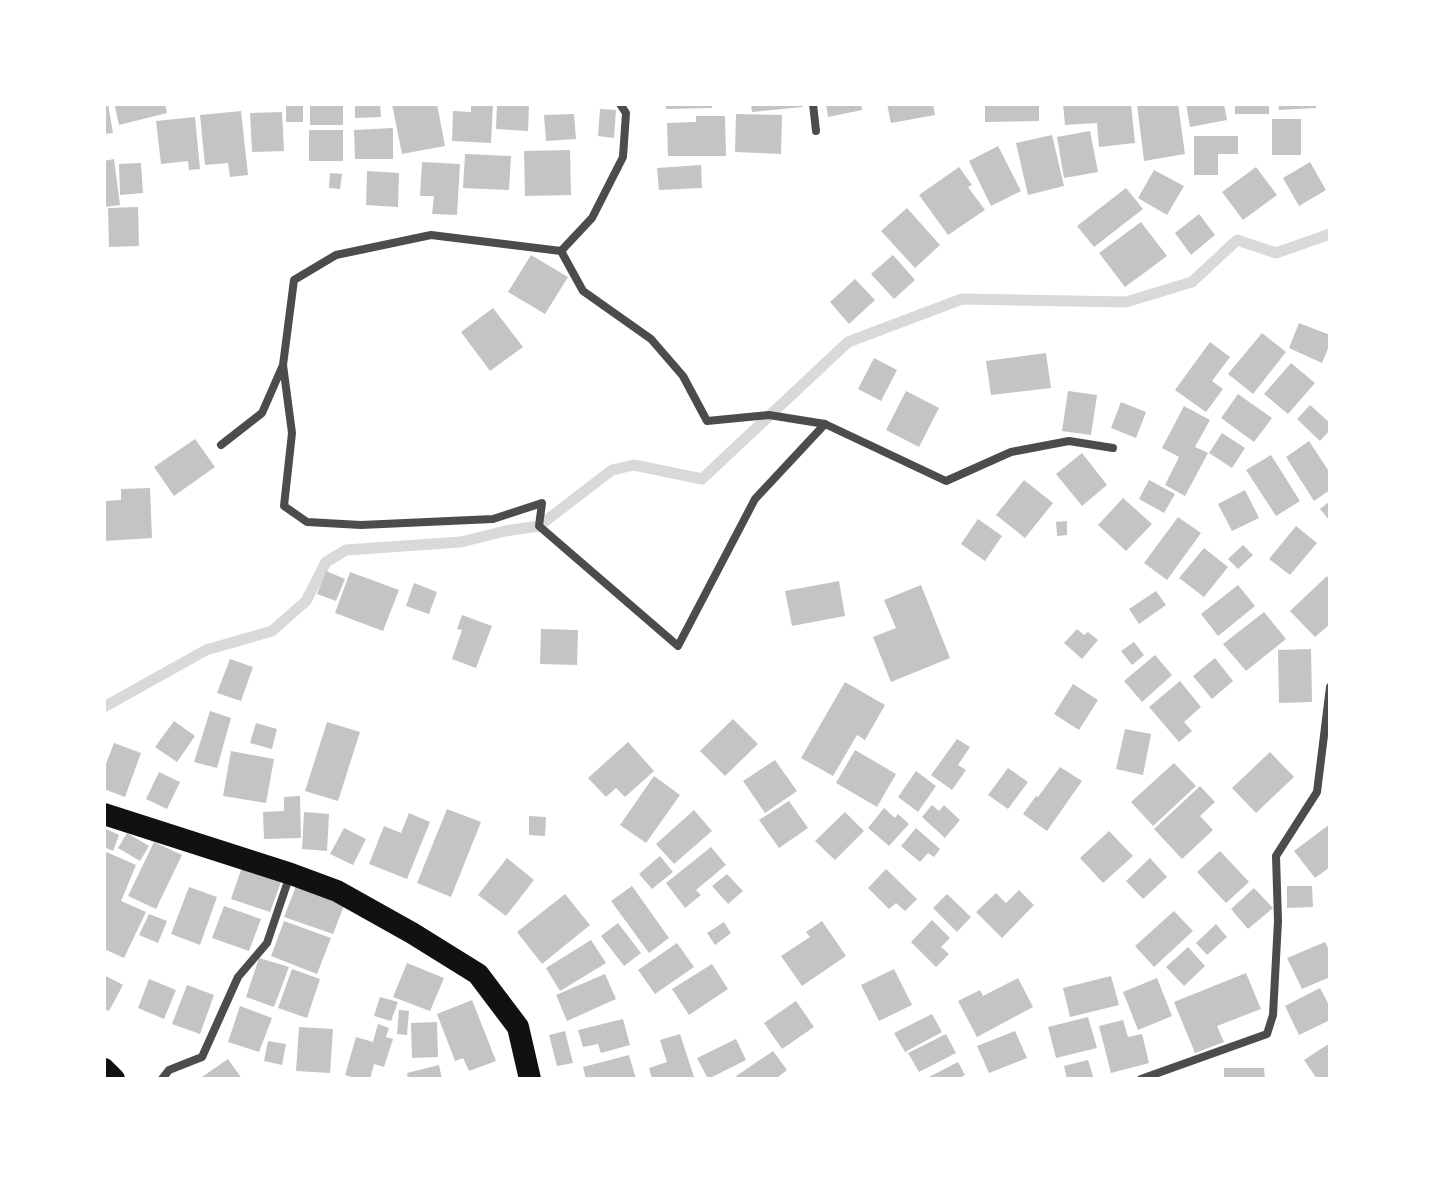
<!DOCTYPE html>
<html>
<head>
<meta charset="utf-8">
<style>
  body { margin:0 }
  #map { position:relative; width:1434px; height:1183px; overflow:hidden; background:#fff; font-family:"Exo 2",sans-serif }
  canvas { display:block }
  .frame { position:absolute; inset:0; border:106px solid #fff; pointer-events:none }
</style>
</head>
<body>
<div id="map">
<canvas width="1434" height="1183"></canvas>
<div class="frame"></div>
</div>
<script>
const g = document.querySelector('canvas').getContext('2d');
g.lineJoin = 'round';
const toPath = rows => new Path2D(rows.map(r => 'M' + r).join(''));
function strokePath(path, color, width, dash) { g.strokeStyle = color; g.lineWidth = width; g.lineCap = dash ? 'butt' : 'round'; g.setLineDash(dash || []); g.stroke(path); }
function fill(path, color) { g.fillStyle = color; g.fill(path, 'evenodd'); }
const stream = toPath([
  [104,707,206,650,272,631,306,601,326,562,346,550,461,542,505,531,539,526,612,470,634,465,702,479,848,342,962,299,1126,302,1192,282,1237,240,1276,253,1330,234]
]);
const building = toPath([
  [104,104,108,104,113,133,104,134],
  [117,104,165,104,167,113,119,125,115,107],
  [286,104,303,104,303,122,286,122],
  [355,104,380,104,381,117,355,118],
  [392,104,437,104,445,146,402,154],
  [471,104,493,104,491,143,452,141,453,111,471,112],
  [497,104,529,104,528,131,496,129],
  [666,104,712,104,712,108,666,109],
  [751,104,803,104,803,107,752,112],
  [826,104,861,104,862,110,828,117],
  [887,104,933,104,935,115,891,123],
  [985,104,1039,104,1039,121,985,122],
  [1063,104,1131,104,1135,143,1099,147,1097,123,1065,125],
  [1137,104,1178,104,1185,154,1144,161],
  [1186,104,1224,104,1227,120,1190,127],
  [1235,104,1269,104,1269,114,1235,114],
  [1278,104,1316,104,1316,108,1279,110],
  [310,105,343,105,343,125,310,125],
  [600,109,616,110,614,138,598,136],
  [241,111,248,175,230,177,228,163,205,165,200,115],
  [282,112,284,151,252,152,250,113],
  [574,114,576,139,546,141,544,115],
  [736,114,782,115,781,154,735,152],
  [696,116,725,116,726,156,668,156,667,123,696,122],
  [195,117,200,169,189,170,188,161,161,164,156,121],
  [1272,119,1301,119,1301,155,1272,155],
  [393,128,393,159,355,159,354,130],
  [309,130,343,130,343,161,309,161],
  [1090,131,1098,172,1064,178,1057,137],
  [1052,135,1064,186,1028,195,1016,143],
  [1194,136,1238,136,1238,154,1218,154,1218,175,1194,175],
  [998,146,1021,191,991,206,969,161],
  [570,150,571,195,525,196,524,151],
  [465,154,511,156,509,190,463,188],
  [114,159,120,205,104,207,104,161],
  [422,162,460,164,457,215,432,214,434,196,420,196],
  [1310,162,1326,190,1299,206,1283,178],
  [141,163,143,193,120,195,119,164],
  [701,165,702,188,659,190,657,168],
  [959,167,972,185,968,187,985,210,948,235,919,195],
  [1256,167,1277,195,1243,220,1222,192],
  [1154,170,1184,186,1167,215,1138,198],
  [367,171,399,173,398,207,366,205],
  [330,173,342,174,340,189,329,188],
  [1126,188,1143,209,1094,247,1077,226],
  [138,207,139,246,109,247,108,208],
  [907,208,940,245,915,268,881,231],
  [1199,214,1215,235,1191,255,1175,233],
  [1141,222,1167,256,1125,287,1099,253],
  [531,255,568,277,545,314,508,292],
  [893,255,915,280,894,299,871,274],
  [855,279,875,300,849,324,830,302],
  [493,308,523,347,490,371,461,332],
  [1299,323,1330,335,1330,344,1322,363,1289,348],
  [1262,333,1286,352,1253,394,1228,374],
  [1210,342,1230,357,1212,381,1223,389,1206,412,1175,390],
  [1046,353,1051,388,991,395,986,361],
  [874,358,897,370,881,401,858,389],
  [1291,363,1315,383,1288,414,1264,394],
  [906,391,939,408,919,447,886,430],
  [1068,391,1097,395,1091,435,1062,431],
  [1238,394,1272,418,1254,442,1221,418],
  [1121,402,1146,412,1136,438,1111,428],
  [1310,405,1330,423,1330,430,1320,441,1297,419],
  [1184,406,1210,420,1195,447,1208,453,1185,496,1165,485,1179,457,1162,448],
  [1222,433,1245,448,1232,468,1209,453],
  [195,439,215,467,174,496,154,467],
  [1309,441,1330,473,1330,490,1314,501,1286,457],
  [1082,453,1107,485,1082,506,1056,474],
  [1271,455,1300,501,1276,516,1246,470],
  [1024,480,1053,503,1025,538,996,515],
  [1149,480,1175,494,1164,513,1139,499],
  [150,488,152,538,104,541,104,501,121,500,121,489],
  [1245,490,1259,518,1232,531,1218,504],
  [1123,498,1152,524,1126,551,1098,525],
  [1330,501,1330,521,1320,509],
  [1178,517,1201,533,1167,580,1144,563],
  [978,519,1002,536,985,561,961,544],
  [1067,521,1067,535,1057,536,1056,522],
  [1296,526,1317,543,1290,575,1269,559],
  [1243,545,1253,555,1238,569,1228,559],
  [1204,548,1228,567,1204,597,1179,578],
  [326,571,345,579,336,601,317,594],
  [350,572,399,590,383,631,335,613],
  [1327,576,1330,580,1330,624,1315,637,1290,611],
  [839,581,845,616,792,626,785,591],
  [414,583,437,592,429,614,406,606],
  [921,585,950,658,891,682,873,637,896,628,884,600],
  [1238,585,1255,606,1218,636,1201,614],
  [1156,591,1166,605,1139,624,1129,609],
  [1264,612,1286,639,1246,671,1223,644],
  [462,615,492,626,476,668,452,659,462,630,457,629],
  [541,629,578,630,577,665,540,664],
  [1077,629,1084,635,1088,632,1098,640,1082,659,1064,643],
  [1134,642,1144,655,1132,665,1121,651],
  [1311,649,1312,702,1279,703,1278,650],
  [1155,655,1172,675,1142,702,1124,681],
  [1215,658,1233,681,1212,699,1193,676],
  [230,659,253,667,241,701,217,693],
  [1180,681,1201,707,1184,722,1192,731,1179,742,1149,707],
  [845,682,885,705,865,740,857,735,833,776,801,758],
  [1073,684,1098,700,1079,730,1054,714],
  [210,711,231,718,217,768,194,762],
  [733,719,758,744,725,776,700,751],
  [174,721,195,736,177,762,155,747],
  [327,722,360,732,338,801,305,791],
  [256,723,277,729,272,749,250,743],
  [1125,729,1151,734,1143,775,1116,769],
  [957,739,970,747,958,765,966,770,952,790,931,775],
  [628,742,654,771,625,797,616,788,606,797,588,778],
  [114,743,141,753,125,797,104,789,104,769],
  [855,750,896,774,877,807,836,783],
  [231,751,274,759,266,803,223,796],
  [1270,752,1294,777,1256,813,1232,788],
  [775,760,797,791,765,813,743,781],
  [1174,763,1196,786,1153,826,1131,802],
  [1060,767,1082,781,1047,831,1023,814,1036,796,1038,797],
  [1008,768,1028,782,1008,809,988,795],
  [916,771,936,786,918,812,898,797],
  [159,772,180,782,167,809,146,799],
  [654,776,680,795,646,843,620,825],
  [1200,786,1215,802,1200,816,1213,830,1182,859,1154,829],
  [300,796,301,838,264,839,263,812,284,811,284,797],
  [789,801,808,828,779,848,759,820],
  [932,805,939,811,944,805,960,820,945,838,922,817],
  [884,808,895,818,898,814,909,824,889,846,868,828],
  [447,809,481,822,451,897,417,883],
  [694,810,712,831,674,864,656,844],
  [304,812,329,814,327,851,302,849],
  [845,812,864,831,835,860,815,841],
  [409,813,430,822,407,879,369,864,384,826,401,833],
  [529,816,546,817,545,836,529,835],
  [1330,824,1330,867,1315,878,1294,851],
  [104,828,119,835,113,851,104,847],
  [344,828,366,839,353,865,330,854],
  [916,828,940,849,934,857,928,853,920,862,901,846],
  [1109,831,1133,856,1103,883,1080,858],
  [127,833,149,846,140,861,118,848],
  [154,842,182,855,156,909,128,896],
  [711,847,726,865,696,890,701,895,685,908,666,883],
  [104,851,136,865,121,901,146,912,124,958,104,949],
  [1220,851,1249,882,1226,903,1197,872],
  [660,856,673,872,652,889,639,874],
  [507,858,534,880,506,916,478,895],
  [1150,858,1167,877,1143,899,1126,881],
  [242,867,281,882,270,912,231,899],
  [886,869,917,899,905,911,896,903,889,909,868,888],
  [727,874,743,891,728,904,712,886],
  [296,886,345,903,333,934,284,917],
  [632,886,669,938,649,953,611,901],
  [1287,886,1312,886,1313,907,1287,908],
  [189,887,217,897,200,945,171,934],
  [1254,888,1273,908,1248,929,1231,909],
  [1019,890,1034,905,1002,938,976,912,996,893,1006,903],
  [565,894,590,925,542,964,517,932],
  [947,894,971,917,957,932,933,908],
  [224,906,261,919,249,951,212,938],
  [1174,911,1193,931,1154,967,1135,946],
  [149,914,167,921,158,943,139,935],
  [932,920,950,938,941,947,949,954,936,967,911,942],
  [284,921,331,938,317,974,271,956],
  [822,921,846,956,802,986,781,956,810,937,806,932],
  [724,922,731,933,715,945,707,933],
  [618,923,641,953,624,966,601,936],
  [1216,924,1227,937,1207,955,1196,943],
  [591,940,606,963,560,991,546,968],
  [1325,942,1330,952,1330,977,1302,989,1287,958],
  [677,943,694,967,655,994,638,970],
  [1188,947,1205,966,1184,986,1166,967],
  [259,958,289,967,274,1007,246,997],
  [407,963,444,978,430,1011,393,997],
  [712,964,728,989,689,1015,672,989],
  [292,969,320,979,307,1018,278,1008],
  [894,969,912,1005,879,1021,861,985],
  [1246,973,1261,1009,1217,1026,1224,1042,1195,1053,1174,1002],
  [605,974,616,999,567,1021,556,995],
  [104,975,123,985,109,1011,104,1009],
  [1111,976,1119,1005,1070,1017,1063,988],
  [1018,978,1033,1007,977,1037,958,1001,980,990,983,996],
  [1157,978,1172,1016,1138,1030,1123,992],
  [149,979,176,990,164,1019,138,1008],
  [187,985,214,995,200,1034,172,1024],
  [1320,988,1330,1007,1330,1020,1299,1035,1285,1006],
  [380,997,398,1002,391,1021,374,1016],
  [472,1000,496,1061,469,1071,463,1058,455,1061,437,1014],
  [796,1001,814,1027,782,1049,764,1023],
  [240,1006,272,1018,259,1052,228,1042],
  [399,1010,409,1011,407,1035,397,1034],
  [932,1014,942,1032,905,1052,894,1033],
  [1088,1017,1097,1048,1056,1058,1048,1027],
  [623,1019,630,1045,601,1053,598,1044,583,1047,578,1030],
  [1123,1020,1128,1037,1142,1034,1149,1063,1111,1073,1099,1026],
  [437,1022,438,1057,412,1058,411,1023],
  [378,1024,389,1028,386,1037,393,1039,384,1067,374,1064,370,1079,359,1079,345,1075,356,1037,373,1042],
  [299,1027,333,1029,330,1073,296,1071],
  [565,1031,573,1063,557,1066,549,1035],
  [1015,1031,1027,1058,989,1073,977,1046],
  [680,1034,694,1077,687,1079,652,1079,649,1068,667,1062,660,1040],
  [946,1034,956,1053,919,1072,908,1053],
  [736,1039,746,1060,708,1079,697,1058],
  [268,1041,286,1044,282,1065,264,1061],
  [1330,1043,1330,1079,1317,1079,1304,1060],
  [773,1051,787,1070,779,1076,781,1079,738,1079,736,1076],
  [629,1055,636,1079,586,1079,583,1067],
  [228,1059,242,1079,199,1079],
  [1088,1060,1094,1079,1067,1079,1064,1066],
  [958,1062,965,1075,957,1079,925,1079],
  [439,1065,442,1079,408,1079,407,1073],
  [1224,1068,1264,1068,1265,1079,1224,1079]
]);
const minor = toPath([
  [813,104,816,131],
  [561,251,431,235,336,255,294,280,283,365,292,433,284,506,307,522,361,525,493,519,542,503,539,526,678,646,755,499,825,424],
  [561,251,583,291,651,339,683,376,707,421,769,415,825,424,946,481,1011,452,1069,441,1113,448],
  [561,251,592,218,623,157,626,113,620,104],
  [221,445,262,413,283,365],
  [162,1079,169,1070,202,1057,238,977,267,943,290,875],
  [1141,1079,1267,1034,1273,1015,1278,921,1276,856,1317,792,1330,687]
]);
const trunk = toPath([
  [104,814,291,874,337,891,412,933,478,974,518,1027,530,1079],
  [104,1069,114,1079]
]);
strokePath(stream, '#d9d9d9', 11);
fill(building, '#c4c4c4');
strokePath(minor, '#4c4c4c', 8);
strokePath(trunk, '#111', 22);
</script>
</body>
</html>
